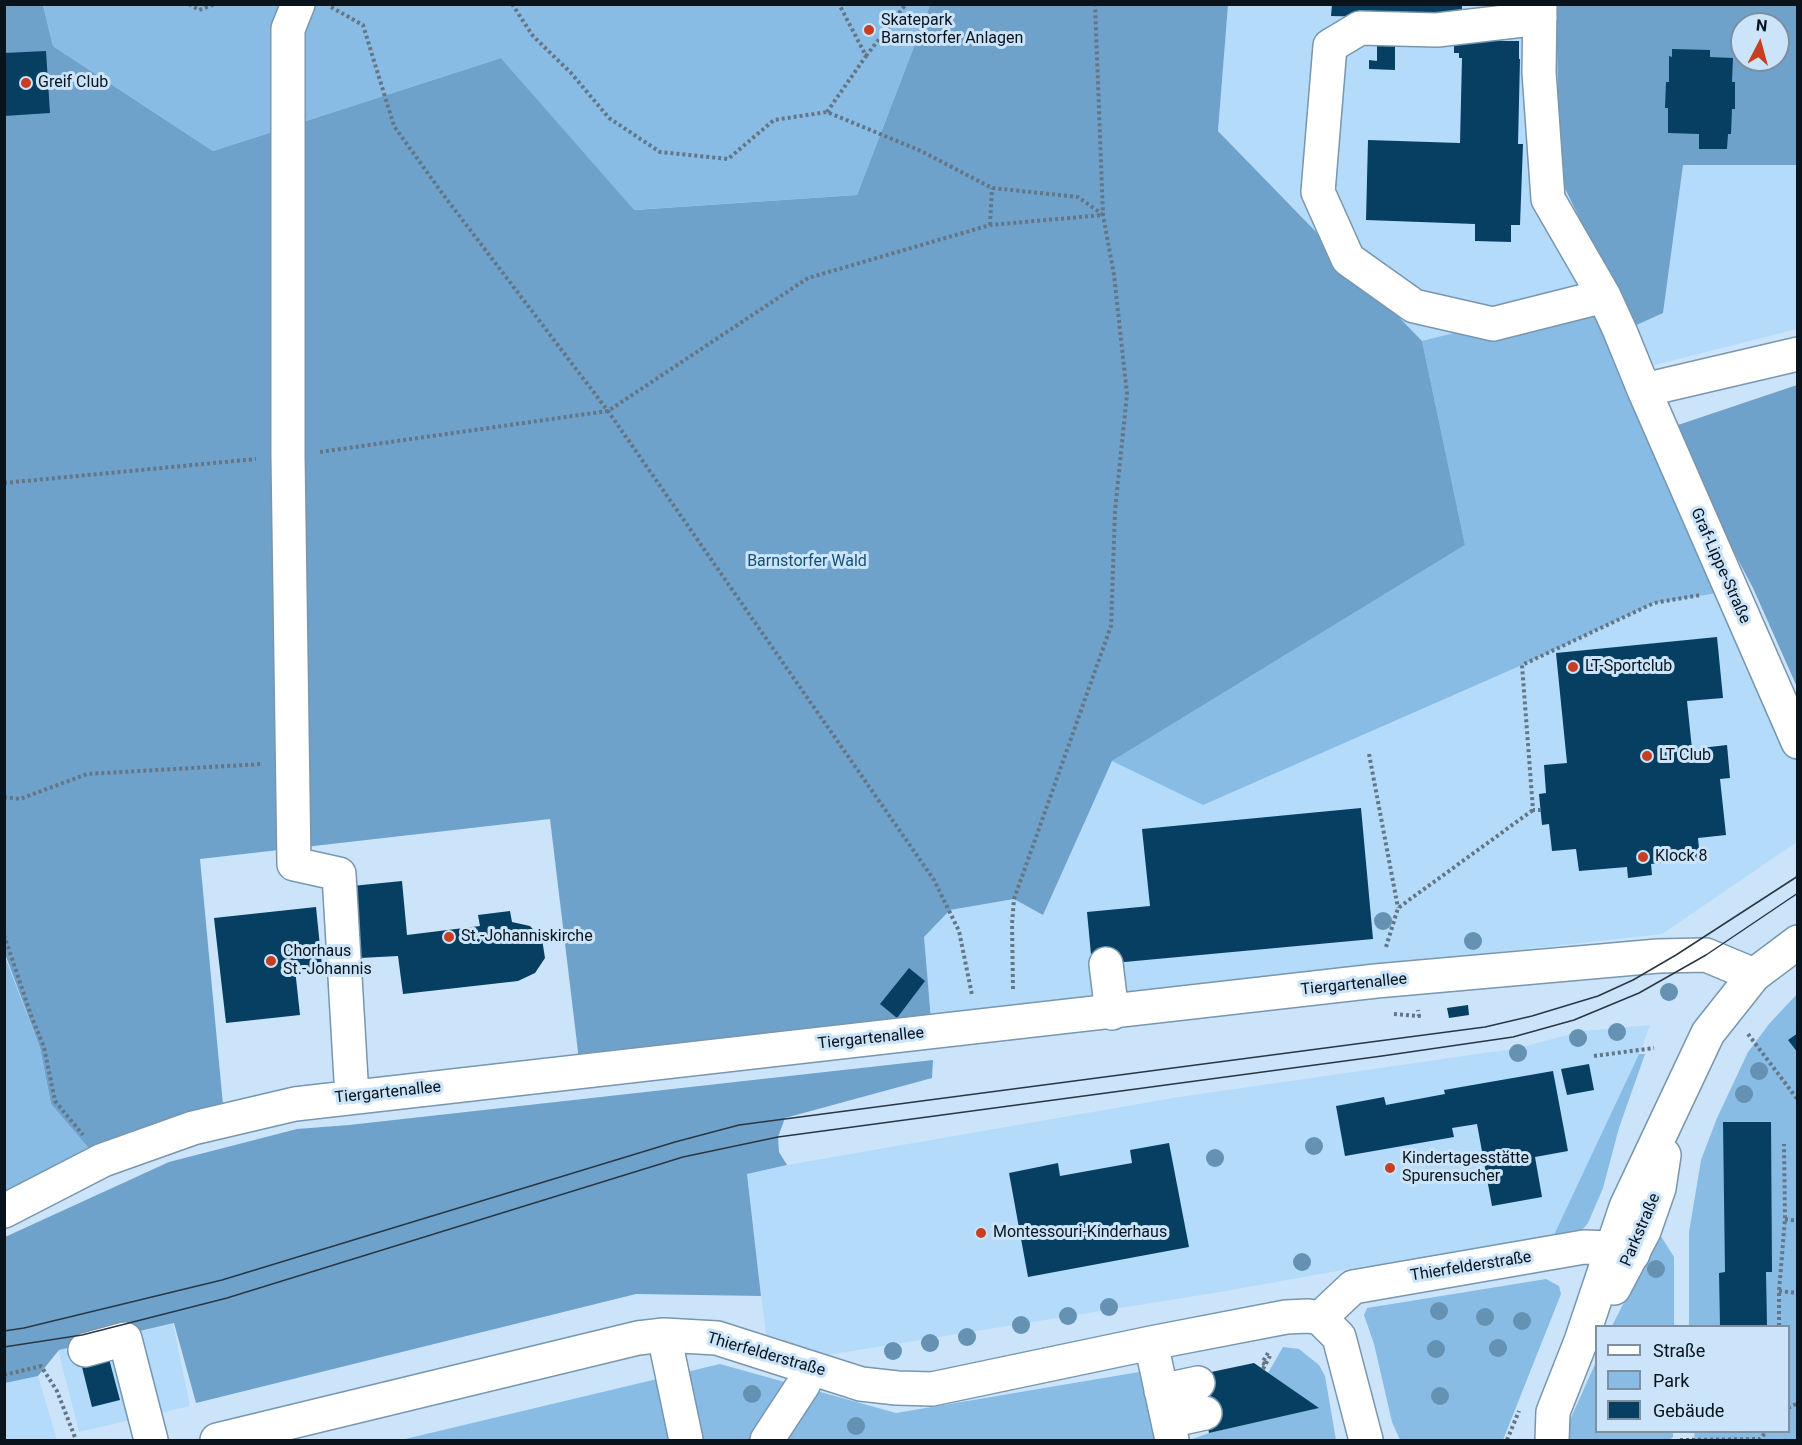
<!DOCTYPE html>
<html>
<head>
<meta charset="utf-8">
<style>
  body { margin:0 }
  #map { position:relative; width:1802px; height:1445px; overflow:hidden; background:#cbe4f9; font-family:Roboto,sans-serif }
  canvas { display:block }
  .frame { position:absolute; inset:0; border:6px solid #08131c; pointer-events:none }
  .legend { position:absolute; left:1595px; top:1325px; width:195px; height:108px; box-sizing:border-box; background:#cbe4f9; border:2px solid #7d90a1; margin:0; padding:8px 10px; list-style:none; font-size:18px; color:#08131c }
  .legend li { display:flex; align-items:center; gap:12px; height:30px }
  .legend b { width:30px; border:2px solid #7d90a1 }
  .north { position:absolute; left:1730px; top:12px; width:60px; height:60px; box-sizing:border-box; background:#cbe4f9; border:2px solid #7d90a1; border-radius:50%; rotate:6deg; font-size:16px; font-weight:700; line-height:24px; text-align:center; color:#08131c }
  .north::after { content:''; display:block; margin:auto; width:21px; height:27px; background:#c83e22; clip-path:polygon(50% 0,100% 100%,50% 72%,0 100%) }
</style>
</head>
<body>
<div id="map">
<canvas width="1802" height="1445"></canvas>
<div class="frame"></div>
<ul class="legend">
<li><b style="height:8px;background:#fff"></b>Straße</li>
<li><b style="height:16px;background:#89bce5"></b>Park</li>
<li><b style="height:16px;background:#063f62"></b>Gebäude</li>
</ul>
<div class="north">N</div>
</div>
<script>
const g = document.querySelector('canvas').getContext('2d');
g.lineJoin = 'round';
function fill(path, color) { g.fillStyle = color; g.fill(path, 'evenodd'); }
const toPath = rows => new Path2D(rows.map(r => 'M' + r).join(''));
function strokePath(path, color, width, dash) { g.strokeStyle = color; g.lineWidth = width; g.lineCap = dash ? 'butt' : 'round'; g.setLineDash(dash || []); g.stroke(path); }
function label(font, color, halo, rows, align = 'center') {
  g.font = font + ' Roboto,sans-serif'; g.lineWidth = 6; g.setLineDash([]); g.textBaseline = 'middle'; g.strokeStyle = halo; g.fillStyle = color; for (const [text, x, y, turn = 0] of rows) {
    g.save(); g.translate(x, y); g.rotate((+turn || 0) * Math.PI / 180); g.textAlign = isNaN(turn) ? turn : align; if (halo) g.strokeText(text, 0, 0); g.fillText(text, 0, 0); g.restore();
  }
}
const built = toPath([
  [1228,5,1797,5,1797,329,1627,372,1694,530,1797,761,1797,842,1662,934,1372,966,931,1020,923,937,950,910,1014,899,1043,914,1112,761,1422,341,1218,131],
  [1742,24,1778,24,1778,60,1742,60],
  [1650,1025,1641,1050,1552,1239,1360,1267,1220,1292,814,1357,766,1336,747,1174,787,1165,1179,1097,1519,1048,1582,1031],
  [173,1324,190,1406,79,1432,58,1350],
  [38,1376,57,1440,5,1440,4,1383]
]);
const green = toPath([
  [43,5,930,5,857,195,633,210,501,58,213,151,53,46],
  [1589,299,1730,591,1654,603,1522,665,1203,805,1112,761,1465,545,1422,341],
  [4,954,40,1048,51,1104,91,1151,4,1203],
  [1797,994,1797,1440,1695,1440,1694,1432,1788,1432,1788,1326,1689,1326,1689,1232,1701,1160,1717,1118,1748,1052,1769,1024],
  [1639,1054,1645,1054,1619,1128,1603,1188,1588,1223,1582,1230,1573,1236,1552,1239],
  [1659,1233,1674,1257,1674,1326,1612,1326],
  [1546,1279,1559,1286,1561,1294,1503,1440,1400,1440,1392,1422,1374,1344,1364,1315,1367,1308],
  [1283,1347,1299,1349,1319,1365,1325,1376,1336,1440,1190,1440,1209,1433,1318,1408,1268,1373],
  [1596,1362,1596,1432,1673,1432,1673,1437,1669,1440,1564,1440,1569,1422],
  [720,1364,896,1413,1139,1372,1155,1440,401,1440]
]);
const forest = toPath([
  [5,5,43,5,53,46,213,151,501,58,634,210,857,195,930,5,1228,5,1218,131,1422,341,1465,545,1112,761,1043,915,1014,899,950,910,924,937,931,1020,579,1060,550,819,200,859,223,1105,91,1151,51,1104,40,1048,5,954],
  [1556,5,1797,5,1797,165,1683,165,1663,313,1632,327,1560,178],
  [1742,24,1778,24,1778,60,1742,60],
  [1797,385,1797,687,1753,588,1718,522,1672,427],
  [933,1060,932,1078,785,1118,778,1137,779,1152,787,1165,747,1174,761,1296,636,1294,196,1403,174,1323,59,1350,38,1376,5,1383,5,1237,169,1162,297,1129,349,1125]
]);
const building = toPath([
  [1332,4,1462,4,1462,19,1331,16],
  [1489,38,1489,41,1519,41,1519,59,1520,59,1518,144,1523,144,1520,225,1511,225,1511,242,1475,241,1475,224,1366,220,1368,140,1460,143,1462,58,1459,58,1459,53,1454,53,1454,42],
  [1377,44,1395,45,1395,70,1369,69,1369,60,1377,61],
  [1672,49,1710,50,1710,57,1733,58,1732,82,1735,82,1735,109,1732,109,1731,134,1728,134,1727,149,1699,149,1699,134,1668,133,1668,108,1665,108,1666,82,1669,82,1669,56,1672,57],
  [46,51,50,113,4,116,4,53],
  [1717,637,1723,698,1687,701,1692,749,1727,745,1730,778,1720,779,1726,835,1698,838,1700,859,1651,864,1652,875,1628,878,1627,867,1579,871,1576,849,1552,851,1549,824,1542,825,1539,794,1546,793,1544,765,1567,763,1556,653],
  [1361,808,1373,939,1092,965,1087,912,1150,906,1142,829],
  [402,881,407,935,480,926,478,915,510,911,512,922,530,926,542,939,545,958,535,973,518,981,403,994,398,956,360,958,352,886],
  [316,907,322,966,295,969,300,1015,226,1023,214,918],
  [909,968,925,981,897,1018,880,1004],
  [1468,1005,1469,1015,1449,1018,1447,1008],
  [1798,1033,1798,1053,1788,1040],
  [1589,1064,1594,1090,1567,1095,1561,1069],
  [1553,1071,1568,1151,1535,1157,1542,1197,1492,1206,1477,1124,1452,1128,1454,1137,1345,1156,1336,1106,1384,1097,1386,1105,1445,1094,1444,1090],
  [1723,1122,1771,1122,1772,1272,1766,1272,1767,1326,1720,1326,1719,1273,1725,1272],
  [1169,1143,1189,1247,1028,1277,1009,1173,1058,1163,1060,1176,1132,1163,1130,1150],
  [108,1355,120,1400,92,1407,81,1363],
  [1254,1363,1319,1408,1209,1433,1197,1375]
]);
const path = toPath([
  [189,4,199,10,215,4],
  [512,4,533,36,571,73,609,118,660,152,728,159,774,120,827,112,921,151,992,188,1078,197,1102,214],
  [331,7,363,25,394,126,442,193,608,411,934,880,959,931,972,995],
  [866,56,906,4],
  [827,112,866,56,839,4],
  [990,225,992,188],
  [320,452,608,411,808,278,990,225,1103,215],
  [4,483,256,459],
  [1369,754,1398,908],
  [4,797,20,799,87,774,262,764],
  [1541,810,1533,810,1522,665,1654,603,1700,595],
  [4,935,32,1018,44,1047,55,1101,83,1135],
  [1386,947,1398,908,1533,810],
  [1013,989,1012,924,1014,899,1111,626,1115,511,1127,394,1114,275,1103,215,1095,4],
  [1394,1014,1419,1016,1418,1010],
  [1748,1034,1798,1100],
  [1594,1056,1654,1048],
  [1785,1219,1798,1221],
  [1779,1291,1798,1293],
  [1779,1326,1779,1291,1785,1219,1784,1144],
  [1265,1364,1262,1363,1268,1353],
  [1263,1369,1271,1354],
  [4,1375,41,1366,57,1391,76,1440],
  [1788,1408,1798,1403],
  [1507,1440,1519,1411],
  [1680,1440,1760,1439,1766,1432]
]);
const minor = toPath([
  [298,4,288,29,288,456,294,864,339,874,352,1097],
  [1540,4,1539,72,1548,199,1604,296,1620,331,1644,390,1798,742],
  [1540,18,1437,30,1360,28,1330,46,1318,192,1348,259,1414,306,1493,324,1604,296],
  [1644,390,1798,354],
  [1106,964,1112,1013],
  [4,1211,103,1160,193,1128,295,1104,1376,981,1658,956,1706,955,1754,975],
  [1320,1318,1353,1287,1584,1247,1611,1248,1633,1254],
  [664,1335,686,1440],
  [1151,1343,1172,1440],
  [85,1350,125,1339,151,1440],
  [1161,1391,1198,1383],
  [1168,1421,1205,1413],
  [217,1440,638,1338,664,1335,717,1338,861,1384,897,1388,932,1389,1151,1343,1286,1317,1308,1316,1320,1318,1339,1337,1366,1440],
  [767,1440,803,1385,811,1368]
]);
const major = toPath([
  [1614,1288,1644,1231,1659,1188,1664,1155],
  [1552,1440,1553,1412,1581,1341,1626,1207,1708,1033,1754,975,1798,942]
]);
const tram = toPath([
  [4,1331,24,1328,222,1280,675,1142,739,1125,1485,1027,1532,1016,1598,996,1633,980,1676,955,1798,876],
  [4,1347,82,1335,227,1298,683,1157,778,1137,1382,1056,1513,1037,1574,1020,1639,993,1706,955,1798,893]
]);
const trees = [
  [1383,921],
  [1473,941],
  [1669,992],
  [1617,1032],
  [1578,1038],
  [1518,1053],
  [1759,1071],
  [1744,1094],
  [1314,1146],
  [1215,1158],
  [1302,1262],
  [1656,1269],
  [1109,1307],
  [1439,1311],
  [1068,1316],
  [1485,1317],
  [1522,1321],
  [1021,1325],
  [967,1337],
  [930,1343],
  [1498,1348],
  [1436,1349],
  [893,1351],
  [752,1394],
  [1440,1396],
  [856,1426]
];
const markers = [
  [869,30,6,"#c83e22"],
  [26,83,6,"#c83e22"],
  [1573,667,6,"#c83e22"],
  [1647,756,6,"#c83e22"],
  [1643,857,6,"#c83e22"],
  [449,937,6,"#c83e22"],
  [271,961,6,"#c83e22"],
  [1390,1168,6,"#c83e22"],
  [981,1233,6,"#c83e22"]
];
const poiNames = [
  ["Skatepark",881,21],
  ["Barnstorfer Anlagen",881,39],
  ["Greif Club",38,83],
  ["LT-Sportclub",1585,667],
  ["LT Club",1659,756],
  ["Klock 8",1655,857],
  ["St.-Johanniskirche",461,937],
  ["Chorhaus",283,952],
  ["St.-Johannis",283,970],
  ["Kindertagesstätte",1402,1159],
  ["Spurensucher",1402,1177],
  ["Montessouri-Kinderhaus",993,1233]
];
const parkNames = [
  ["Barnstorfer Wald",807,562]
];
const streetNames = [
  ["Graf-Lippe-Straße",1720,566,66],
  ["Tiergartenallee",1354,985,-6],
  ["Tiergartenallee",871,1039,-6],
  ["Tiergartenallee",388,1093,-6],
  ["Parkstraße",1641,1230,-67],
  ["Thierfelderstraße",1471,1267,-9],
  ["Thierfelderstraße",766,1355,16]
];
fill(built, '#b4dbfa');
fill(green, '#89bce5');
fill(forest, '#6fa2cb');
fill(building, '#063f62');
strokePath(minor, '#7896ae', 36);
strokePath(major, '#7896ae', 36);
strokePath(path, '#647685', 4, [3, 3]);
strokePath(minor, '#fff', 33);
strokePath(major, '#fff', 33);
strokePath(tram, '#2a3742', 1.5);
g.fillStyle = '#6592b2';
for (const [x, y] of trees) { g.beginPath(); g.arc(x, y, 9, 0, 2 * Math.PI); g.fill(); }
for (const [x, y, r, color] of markers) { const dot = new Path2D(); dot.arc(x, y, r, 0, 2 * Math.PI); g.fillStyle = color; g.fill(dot); strokePath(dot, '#cbe4f9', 2); }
label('16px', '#08131c', '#cbe4f9', poiNames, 'left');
label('16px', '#124f77', '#cbe4f9', parkNames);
label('16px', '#08131c', '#cbe4f9', streetNames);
</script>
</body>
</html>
